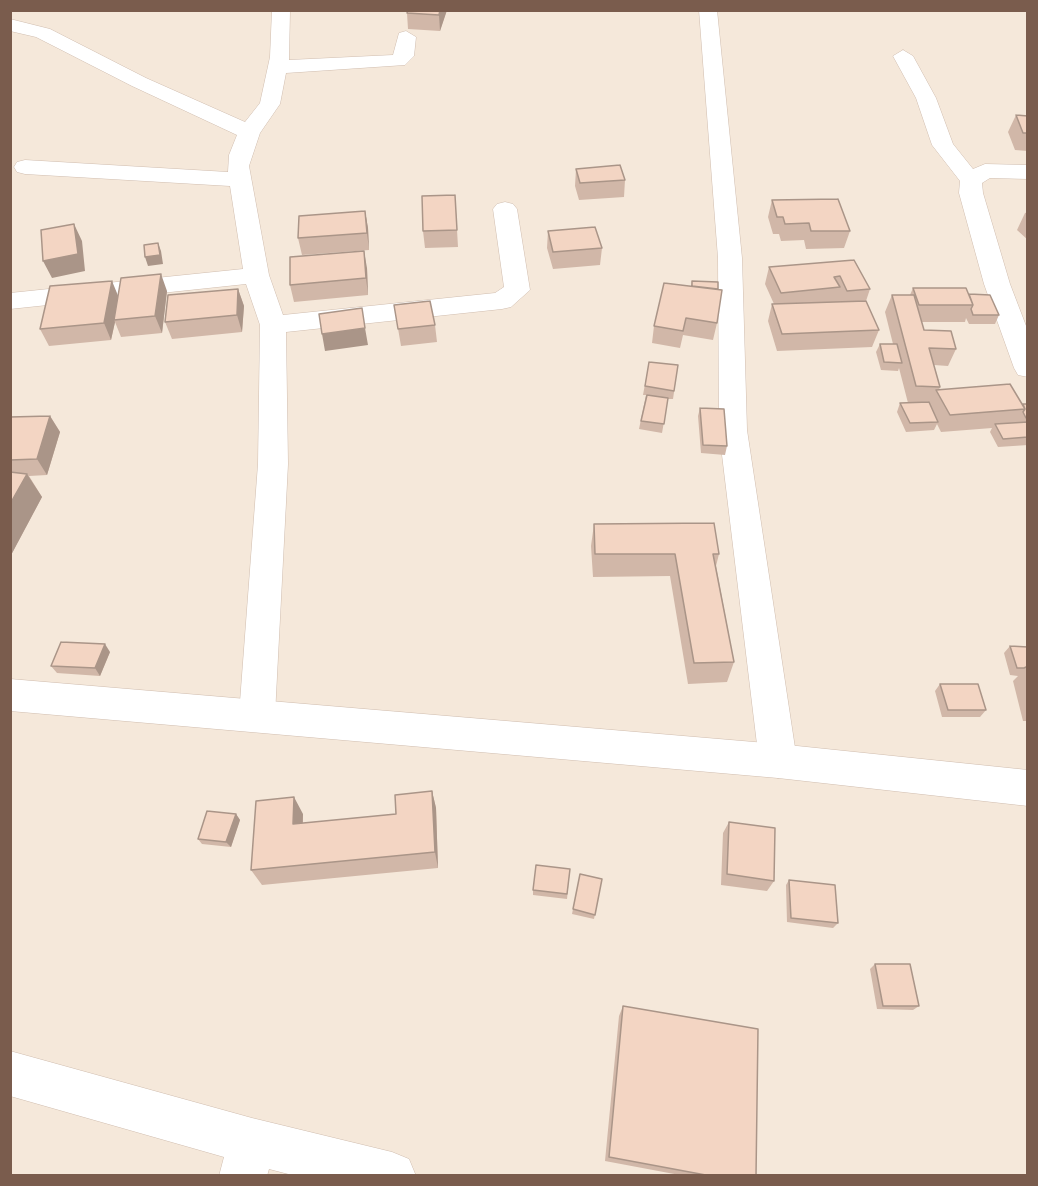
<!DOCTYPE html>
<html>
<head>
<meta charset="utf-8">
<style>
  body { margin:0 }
  #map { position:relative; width:1038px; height:1186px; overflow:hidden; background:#fdf6ec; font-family:"Sofia Sans Condensed",sans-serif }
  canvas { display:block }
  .frame { position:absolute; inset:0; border:12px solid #7a5c4d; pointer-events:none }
</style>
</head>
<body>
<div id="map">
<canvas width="1038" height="1186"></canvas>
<div class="frame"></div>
</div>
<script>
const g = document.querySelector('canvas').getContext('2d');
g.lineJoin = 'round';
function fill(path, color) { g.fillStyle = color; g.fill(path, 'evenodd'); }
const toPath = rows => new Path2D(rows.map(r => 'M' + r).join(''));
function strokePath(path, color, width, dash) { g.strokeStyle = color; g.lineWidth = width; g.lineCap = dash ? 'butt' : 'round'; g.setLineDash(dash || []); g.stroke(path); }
const residential = toPath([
  [11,11,1027,11,1027,1175,11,1175]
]);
const minor = toPath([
  [272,10,290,10,289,60,393,55,399,33,406,31,416,37,414,56,405,65,286,73,280,104,260,133,249,166,269,275,283,315,495,293,504,287,493,209,497,204,505,202,513,204,517,209,530,290,511,307,502,309,286,332,288,464,275,715,270,726,257,731,244,726,239,715,258,464,260,325,246,284,10,309,10,293,243,269,230,186,25,174,17,172,14,167,17,162,25,160,228,172,229,155,237,135,132,86,36,37,10,31,10,19,50,29,146,78,245,122,260,103,270,57,272,10],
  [699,10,717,10,742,258,747,430,797,761,791,773,778,778,765,773,759,761,719,430,718,258,699,10],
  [903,50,913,56,936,98,953,144,973,169,985,164,1028,165,1028,179,990,178,982,183,983,193,1010,284,1028,331,1028,377,1018,375,1014,368,984,284,959,193,960,181,932,145,916,98,893,56,903,50],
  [10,1051,252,1118,392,1152,409,1159,416,1176,296,1176,269,1169,267,1176,219,1176,224,1157,10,1096,10,1051]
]);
const tertiary = toPath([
  [10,679,778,744,1028,770,1028,806,778,778,10,711,10,679]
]);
const wall = toPath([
  [408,10,447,10,440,31,408,29,407,13],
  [1016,115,1028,116,1028,151,1015,150,1008,132],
  [576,169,625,180,624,197,579,200,575,186],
  [455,195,458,247,425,248,423,231],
  [772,200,850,231,844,248,806,249,804,240,781,241,779,234,773,234,768,217],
  [365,211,368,228,369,250,302,255,298,238],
  [1028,212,1028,240,1017,230,1025,213],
  [548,231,602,248,600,265,553,269,547,248],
  [854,260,870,289,866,301,879,330,872,347,777,351,768,321,772,304,774,304,765,284,769,267],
  [367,268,368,295,294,302,290,285],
  [692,281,717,323,713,340,683,335,680,348,652,343,654,326,691,286],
  [913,288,969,294,999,315,995,324,969,324,966,318,965,322,921,322,924,330,956,349,948,366,934,365,940,387,939,390,1023,404,1028,404,1028,445,998,447,990,432,992,428,941,432,937,424,934,430,906,432,897,412,900,403,908,403,899,368,898,371,881,370,876,352,880,344,893,344,885,312,892,295,910,295],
  [238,289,244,306,242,332,172,339,165,322],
  [167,291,162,333,121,337,115,322,111,340,49,346,40,329,118,296],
  [394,305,435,325,437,342,401,346],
  [649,362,678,365,673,399,668,399,662,433,639,429,646,395,643,395],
  [700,408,727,446,725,455,701,453,698,416],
  [50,416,60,432,47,475,29,476,42,497,10,557,10,417],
  [594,524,719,554,716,566,734,662,727,682,688,684,670,576,593,577,591,546],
  [1010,646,1028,647,1028,721,1023,721,1013,681,1018,676,1010,675,1004,653],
  [110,652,100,676,57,673,51,666],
  [940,684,986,710,980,717,942,717,935,691],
  [432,791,436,808,438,868,262,885,251,870,303,814,303,823,396,814],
  [236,814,240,820,231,847,202,844,198,839],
  [729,822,774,881,767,891,721,885,723,833],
  [570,869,567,899,533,895,533,890],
  [580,874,602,879,594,919,572,914],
  [789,880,838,923,833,928,787,922,786,885],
  [875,964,919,1006,913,1010,877,1009,870,969],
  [623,1006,756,1176,685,1176,605,1161,619,1016]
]);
const shadedWall = toPath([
  [440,10,447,10,440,31,439,15],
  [365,211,368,228,369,250,367,233],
  [74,224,82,241,85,271,52,278,43,261],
  [158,243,161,251,163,264,148,266,145,257],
  [364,251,367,268,368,295,366,278],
  [161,274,167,291,162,333,155,316],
  [112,281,119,298,114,320,115,322,111,340,104,323],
  [238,289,244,306,242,332,237,315],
  [365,328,368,345,325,351,322,334],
  [50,416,60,432,47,475,37,459],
  [27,474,42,497,10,557,10,504],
  [105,644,110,652,100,676,95,668],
  [432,791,436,808,438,868,435,852],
  [294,797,303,814,302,840,293,824],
  [236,814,240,820,231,847,226,842]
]);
const building = toPath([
  [408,10,440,10,439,15,407,13,408,10],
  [1016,115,1028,116,1028,133,1023,133,1016,115],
  [620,165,625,180,580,183,576,169,620,165],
  [455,195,457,230,423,231,422,196,455,195],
  [838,199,850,231,811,231,809,223,785,224,783,217,777,217,772,200,838,199],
  [365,211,367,233,298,238,299,216,365,211],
  [74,224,78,254,43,261,41,230,74,224],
  [595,227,602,248,553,252,548,231,595,227],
  [158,243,160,255,145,257,144,245,158,243],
  [364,251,366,278,290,285,290,257,364,251],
  [854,260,870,289,847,291,840,276,834,277,840,287,781,293,769,267,854,260],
  [161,274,155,316,114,320,121,278,161,274],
  [112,281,104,323,40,329,50,286,112,281],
  [692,281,718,282,718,289,692,286,692,281],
  [664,283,722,290,717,323,686,318,683,331,654,326,664,283],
  [913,288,966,288,973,305,919,305,913,288],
  [238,289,237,315,165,322,168,295,238,289],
  [969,294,990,295,999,315,973,315,971,309,973,305,969,294],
  [892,295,914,295,924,330,951,331,956,349,929,348,940,387,916,386,892,295],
  [430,301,435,325,398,329,394,305,430,301],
  [866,301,879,330,782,334,772,304,866,301],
  [362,308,365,328,322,334,319,314,362,308],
  [880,344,897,344,902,363,884,362,880,344],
  [649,362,678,365,674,391,645,386,649,362],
  [1010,384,1025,409,950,415,936,390,1010,384],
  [647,395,668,398,664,424,641,421,647,395],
  [929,402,938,422,910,423,900,403,929,402],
  [1023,404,1028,404,1028,418,1026,418,1023,412,1025,409,1023,404],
  [700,408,724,409,727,446,703,445,700,408],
  [50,416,37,459,10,460,10,417,50,416],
  [1028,422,1028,437,1003,439,995,424,1028,422],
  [10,472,27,474,10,504,10,472],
  [714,523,719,554,713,554,734,662,694,663,675,554,595,554,594,524,714,523],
  [61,642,105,644,95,668,51,666,61,642],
  [1010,646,1028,647,1028,667,1026,667,1024,668,1017,668,1010,646],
  [940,684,978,684,986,710,948,710,940,684],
  [432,791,435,852,251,870,256,801,294,797,293,824,396,814,395,795,432,791],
  [207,811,236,814,226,842,198,839,207,811],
  [729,822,775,828,774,881,727,874,729,822],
  [536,865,570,869,567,894,533,890,536,865],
  [580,874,602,879,595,915,573,909,580,874],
  [789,880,835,885,838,923,791,918,789,880],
  [875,964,910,964,919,1006,883,1006,875,964],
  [623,1006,758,1029,756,1176,711,1176,609,1157,623,1006]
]);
fill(residential, '#f5e8da');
strokePath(minor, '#d1beb0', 1);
strokePath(tertiary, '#d1beb0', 1);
fill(minor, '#fff');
fill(tertiary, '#fff');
fill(wall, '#d1b7a8');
fill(shadedWall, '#aa9588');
fill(building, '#f3d5c3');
strokePath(building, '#aa9588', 1.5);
</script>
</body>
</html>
